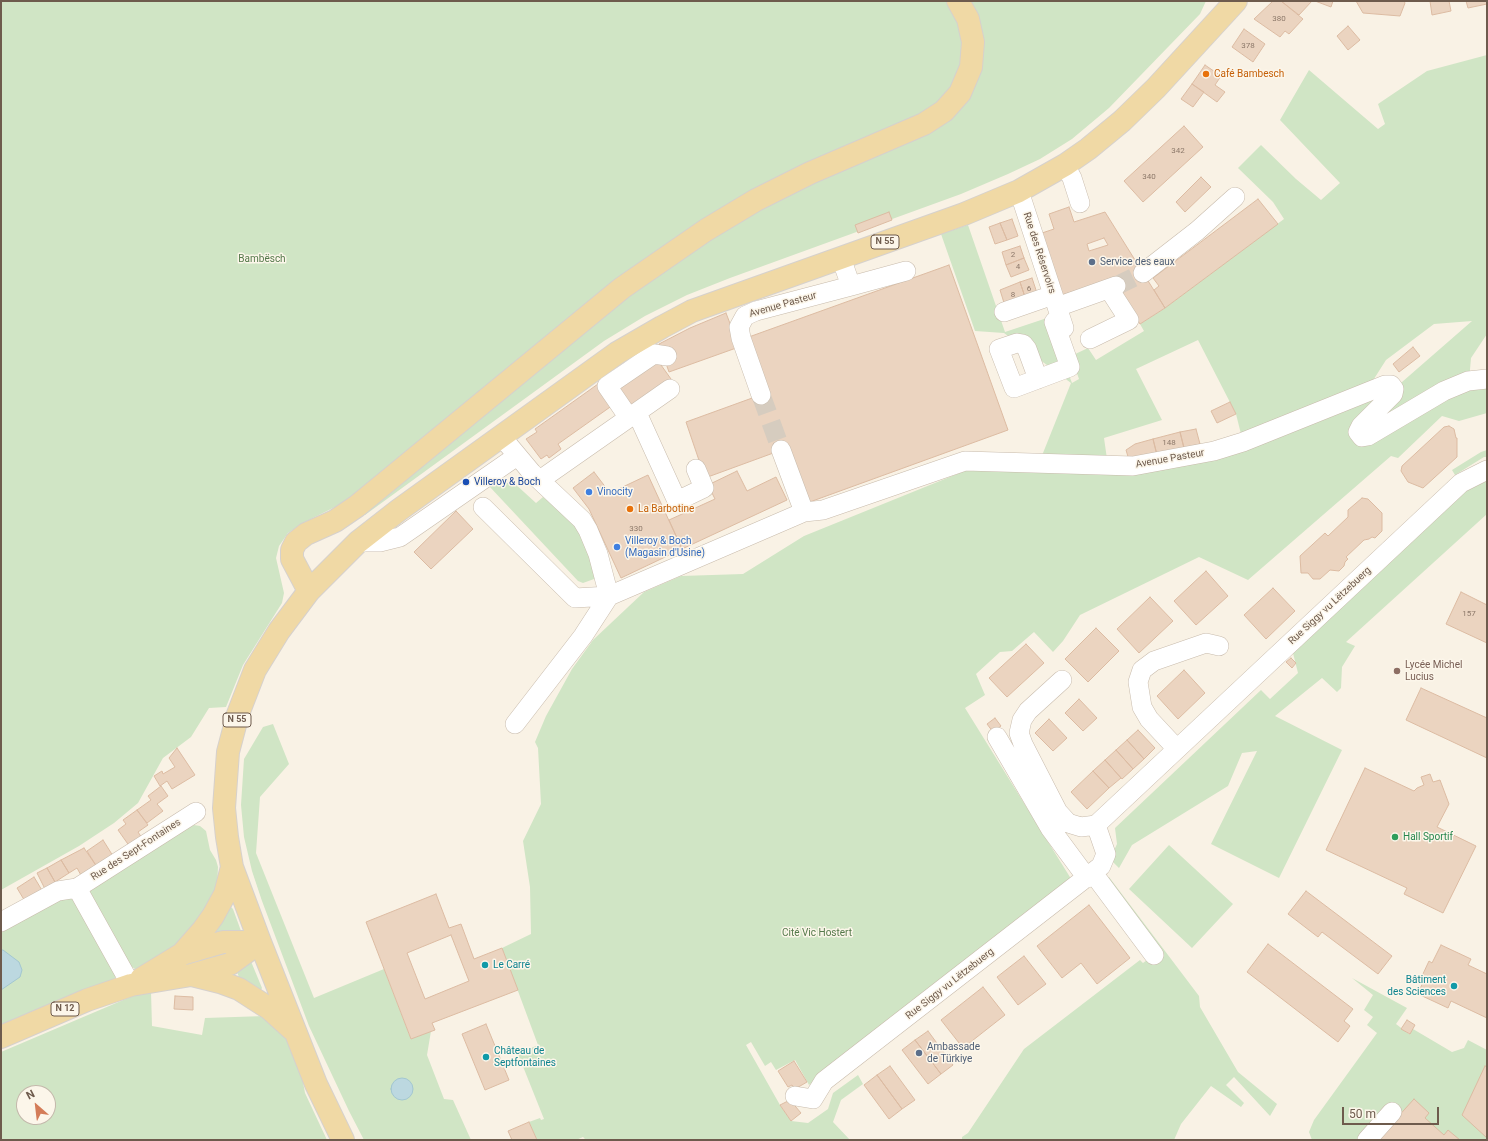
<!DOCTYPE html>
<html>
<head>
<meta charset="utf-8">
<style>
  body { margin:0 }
  #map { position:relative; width:1488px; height:1141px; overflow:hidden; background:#f9f2e5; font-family:Roboto,sans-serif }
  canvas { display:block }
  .frame { position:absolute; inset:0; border:2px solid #6e5b4d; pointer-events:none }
  .north { position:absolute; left:16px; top:1085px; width:40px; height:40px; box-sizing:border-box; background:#fcf6ea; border:1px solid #c3b8ab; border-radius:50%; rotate:332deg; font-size:11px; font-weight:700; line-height:16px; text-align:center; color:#6e5b4d }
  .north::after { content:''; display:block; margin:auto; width:14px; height:18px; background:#d47c58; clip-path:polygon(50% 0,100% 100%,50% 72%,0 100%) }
  .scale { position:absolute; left:1342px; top:1107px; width:97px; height:18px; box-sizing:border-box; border:2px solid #6e5b4d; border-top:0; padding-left:5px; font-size:12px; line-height:14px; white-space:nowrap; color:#6e5b4d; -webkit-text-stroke:3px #fcf6ea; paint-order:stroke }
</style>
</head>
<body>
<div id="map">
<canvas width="1488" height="1141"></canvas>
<div class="frame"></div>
<div class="north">N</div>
<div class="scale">50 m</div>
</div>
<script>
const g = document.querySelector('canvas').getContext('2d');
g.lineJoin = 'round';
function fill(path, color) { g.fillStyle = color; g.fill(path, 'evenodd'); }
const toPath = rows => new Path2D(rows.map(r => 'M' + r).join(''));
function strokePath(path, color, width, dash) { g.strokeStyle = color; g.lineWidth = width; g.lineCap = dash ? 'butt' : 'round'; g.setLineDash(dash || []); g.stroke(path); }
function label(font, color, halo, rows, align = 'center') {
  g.font = font + ' Roboto,sans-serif'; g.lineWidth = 3; g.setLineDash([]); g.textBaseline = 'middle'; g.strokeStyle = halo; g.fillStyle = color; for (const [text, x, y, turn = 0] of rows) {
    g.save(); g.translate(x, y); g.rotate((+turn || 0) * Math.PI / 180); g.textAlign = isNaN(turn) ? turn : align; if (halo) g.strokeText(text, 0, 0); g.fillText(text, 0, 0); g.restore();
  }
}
const green = toPath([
  [1,1,1206,1,1200,14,1109,108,1072,139,1040,159,1008,174,961,194,730,278,687,295,645,316,604,341,365,515,357,506,339,505,301,524,288,533,279,546,276,558,284,593,282,603,243,665,226,707,209,708,191,737,163,758,138,803,114,823,79,846,1,890],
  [1487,55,1487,334,1471,358,1469,381,1487,384,1487,413,1459,421,1442,416,1398,458,1391,456,1248,580,1199,557,1080,615,1063,641,1053,652,1034,632,1012,651,1000,652,976,674,985,695,965,708,1073,882,809,1085,795,1060,776,1070,771,1062,765,1066,751,1042,746,1045,780,1105,791,1121,808,1123,828,1109,833,1093,858,1075,863,1084,841,1100,833,1122,850,1140,586,1140,583,1137,576,1140,537,1140,529,1122,540,1118,541,1120,544,1119,518,1054,538,1045,502,948,531,934,530,887,523,841,541,804,538,748,535,742,546,716,572,669,593,640,644,592,681,576,743,574,804,536,967,470,1039,463,1071,383,1004,333,975,331,941,234,968,225,1005,332,1047,318,1072,383,1079,379,1071,356,1088,348,1096,360,1144,331,1140,324,1165,308,1284,219,1273,202,1238,168,1261,145,1296,179,1321,200,1340,183,1280,120,1309,70,1378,129,1385,124,1378,104,1427,71],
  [1472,321,1394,389,1365,393,1386,360,1434,324],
  [1198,340,1236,414,1243,442,1108,466,1104,438,1162,420,1136,369],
  [1487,450,1487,457,1484,457,1455,475,1452,470,1481,452],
  [1487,480,1487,514,1346,642,1355,646,1342,667,1341,688,1337,692,1322,678,1275,716,1342,750,1279,878,1211,844,1257,751,1242,753,1228,786,1132,845,1119,868,1110,859,1117,844,1115,828,1261,690,1270,699,1298,673,1292,649,1461,491],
  [513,482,536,503,543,497,568,517,581,532,594,569,594,579,583,583,578,581,489,486],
  [273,724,289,764,260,797,256,853,314,998,384,969,411,1039,431,1031,427,1055,444,1099,453,1100,471,1140,364,1140,349,1111,309,1026,262,901,252,871,244,837,241,805,244,759,263,727],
  [194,825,200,826,206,831,210,850,216,860,218,867,217,889,213,899,182,941,145,967,135,969,128,964,85,891,135,862,181,832],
  [1169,845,1233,904,1192,948,1129,889],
  [1109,877,1199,996,1200,1007,1238,1072,1277,1104,1270,1116,1234,1077,1226,1085,1244,1103,1241,1107,1211,1086,1181,1124,1174,1140,962,1140,962,1137,968,1133,1024,1049,1140,960,1143,963,1154,955,1104,889],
  [74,898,118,972,114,980,1,1029,1,927,51,901],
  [231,907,233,909,241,931,241,933,212,934],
  [250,959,262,988,261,990,259,991,241,983,236,969],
  [1352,978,1407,1008,1396,1024,1409,1034,1413,1029,1452,1052,1464,1048,1468,1040,1487,1050,1487,1067,1485,1066,1487,1140,1312,1140,1309,1132,1314,1120,1377,1033,1367,1025,1373,1017,1364,1010,1373,995],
  [151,992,152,1026,202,1035,205,1018,265,1016,289,1041,301,1071,305,1093,327,1140,1,1140,1,1052,135,995],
  [24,1093,48,1093,48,1117,24,1117]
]);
const water = toPath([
  [1,950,3,950,19,962,22,970,20,977,1,990,1,950],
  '391 1089a11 11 0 1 1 22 0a11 11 0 1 1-22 0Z'
]);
const building = toPath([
  [1273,1,1281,1,1303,19,1289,34,1285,31,1280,37,1254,19,1273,1],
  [1281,1,1312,1,1299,15,1281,1],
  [1315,1,1333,1,1331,7,1315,1],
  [1356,1,1404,1,1405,3,1400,16,1363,13,1356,1],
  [1430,1,1449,1,1451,11,1432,15,1430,1],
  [1466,1,1487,1,1487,4,1468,8,1466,1],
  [1348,26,1360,40,1348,50,1337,36,1348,26],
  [1244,29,1265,44,1253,62,1232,47,1244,29],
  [1205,65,1221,76,1215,85,1225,92,1217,102,1192,84,1205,65],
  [1192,84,1204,92,1193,107,1181,99,1192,84],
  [1184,126,1203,147,1143,202,1124,181,1184,126],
  [1201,177,1211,187,1185,212,1176,202,1201,177],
  [1258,199,1278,224,1165,308,1154,290,1159,286,1153,278,1258,199],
  [1069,207,1074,222,1105,212,1165,308,1140,324,1112,279,1059,296,1039,234,1054,229,1049,214,1069,207],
  [1104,238,1108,245,1089,251,1087,244,1104,238],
  [889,212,892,220,858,233,855,225,889,212],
  [1012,219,1018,236,1007,240,1000,223,1012,219],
  [1000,223,1007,240,995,244,989,227,1000,223],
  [1020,246,1024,258,1006,265,1002,252,1020,246],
  [1024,258,1029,270,1011,277,1006,265,1024,258],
  [949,265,1008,430,807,503,787,448,705,478,686,422,766,393,746,338,949,265],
  [1032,278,1038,296,1026,300,1020,282,1032,278],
  [1020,282,1026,300,1005,306,1000,290,1020,282],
  [726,313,739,347,669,372,659,344,690,328,726,313],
  [1413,347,1420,356,1399,372,1393,364,1413,347],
  [656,358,671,379,629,408,615,387,656,358],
  [598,384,613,405,558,444,561,449,549,458,547,455,541,459,526,439,537,432,535,429,598,384],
  [1230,402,1236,414,1217,423,1211,411,1230,402],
  [1449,426,1454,429,1456,438,1457,438,1457,457,1423,488,1408,482,1401,471,1402,466,1444,427,1449,426],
  [1196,429,1200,444,1184,448,1180,432,1196,429],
  [1180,432,1184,448,1157,455,1153,439,1180,432],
  [1153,439,1157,455,1129,460,1126,450,1135,444,1153,439],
  [737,471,747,491,776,477,787,500,682,549,669,520,715,499,708,485,737,471],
  [594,472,610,493,648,475,682,549,621,578,589,509,573,488,594,472],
  [1362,498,1368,499,1382,513,1382,531,1375,538,1372,537,1369,539,1364,540,1346,557,1348,559,1345,562,1344,566,1339,571,1330,570,1320,579,1313,579,1308,573,1301,573,1300,556,1325,533,1328,536,1348,517,1348,510,1362,498],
  [456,511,473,529,431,569,414,552,456,511],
  [1206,571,1228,596,1196,625,1174,601,1206,571],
  [1273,588,1295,611,1266,639,1244,615,1273,588],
  [1461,592,1487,605,1487,643,1446,624,1461,592],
  [1150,597,1173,621,1139,653,1117,629,1150,597],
  [1096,628,1119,651,1088,682,1065,659,1096,628],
  [1026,644,1044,663,1007,697,989,678,1026,644],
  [1291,658,1296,663,1292,668,1286,662,1291,658],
  [1184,670,1205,693,1178,719,1157,696,1184,670],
  [1421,688,1487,718,1487,758,1406,720,1421,688],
  [1079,699,1097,718,1083,731,1065,713,1079,699],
  [995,718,1001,726,993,732,987,724,995,718],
  [1049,719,1067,738,1053,751,1035,733,1049,719],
  [1138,730,1155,748,1144,759,1127,740,1138,730],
  [1127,740,1144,759,1133,769,1116,750,1127,740],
  [177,748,195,775,172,789,167,781,160,786,154,776,162,771,163,774,175,767,169,758,177,748],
  [1116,750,1133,769,1122,779,1105,760,1116,750],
  [1105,760,1121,778,1109,788,1093,771,1105,760],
  [1365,768,1414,791,1417,788,1424,785,1421,777,1430,774,1433,782,1440,780,1449,804,1437,827,1476,846,1443,913,1404,894,1407,888,1326,850,1365,768],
  [1093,771,1109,788,1087,809,1071,792,1093,771],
  [161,786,168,796,157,804,163,811,147,823,137,810,151,800,148,796,161,786],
  [137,810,148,825,138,832,142,838,130,847,118,830,126,824,123,820,137,810],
  [103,840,113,856,97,867,87,851,103,840],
  [84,848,97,867,82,877,77,868,69,873,61,860,84,848],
  [61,860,69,873,55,882,47,868,61,860],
  [47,868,55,882,45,889,37,873,47,868],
  [34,877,43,892,26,903,17,888,34,877],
  [1306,891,1392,956,1378,974,1322,932,1318,937,1288,914,1306,891],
  [436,894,449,928,461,924,474,959,502,948,518,990,432,1023,435,1030,411,1039,366,922,436,894],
  [451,935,469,981,425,999,407,953,451,935],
  [1089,905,1130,958,1097,984,1081,963,1062,978,1037,946,1089,905],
  [1268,944,1353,1009,1344,1021,1350,1026,1338,1042,1247,972,1268,944],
  [1441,945,1471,959,1468,965,1487,974,1487,1018,1451,1001,1448,1008,1418,994,1425,977,1422,976,1429,961,1432,963,1441,945],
  [1024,956,1046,984,1018,1005,997,977,1024,956],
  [983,987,1005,1015,963,1048,941,1020,983,987],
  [175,996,193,997,193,1010,174,1009,175,996],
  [1407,1020,1415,1025,1410,1034,1401,1029,1407,1020],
  [486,1024,509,1080,485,1090,462,1034,486,1024],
  [928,1031,953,1065,941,1074,915,1040,928,1031],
  [915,1040,941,1074,928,1084,902,1050,915,1040],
  [794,1061,807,1082,795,1089,792,1085,788,1087,778,1071,794,1061],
  [890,1066,915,1100,902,1109,877,1075,890,1066],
  [1485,1066,1487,1067,1487,1138,1462,1115,1485,1066],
  [877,1075,902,1109,889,1119,864,1085,877,1075],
  [1414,1099,1429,1113,1425,1118,1444,1135,1448,1130,1460,1140,1377,1140,1414,1099],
  [790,1100,801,1113,791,1121,780,1105,790,1100],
  [529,1122,537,1140,512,1140,508,1131,529,1122]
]);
const minorTunnel = toPath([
  [1116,286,1143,273],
  [761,395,781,450]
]);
const minor = toPath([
  [1065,165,1072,178,1080,203],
  [1019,191,1064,328],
  [1143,273,1197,231,1235,197],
  [851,286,906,271],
  [1057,307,1116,286],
  [1004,312,1053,295],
  [1090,339,1129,320,1109,289],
  [1038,379,1027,349,1023,344,1017,343,999,349,1014,388,1070,367,1054,322,1060,316],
  [761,395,741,338,739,327,745,316,756,311,851,286,841,258],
  [637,413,677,501,704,488,696,469],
  [629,418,607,386,654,354,667,356],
  [781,450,804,512,823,510,965,461,1133,466,1214,451,1243,442,1385,385,1391,385,1394,389,1393,394,1361,426,1358,432,1362,437,1368,436,1444,391,1468,381,1487,379],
  [540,480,670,389],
  [483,507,575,598,609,596,598,554,588,530,582,520,532,473,501,436],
  [358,542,380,542,400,537,517,456],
  [1062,680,1028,711,1022,720,1019,733,1023,744,1058,812,1068,823,1081,827,1096,825,1461,483,1487,470],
  [515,724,583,636,609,596,804,512],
  [997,737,1050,828,1087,878],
  [1177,749,1149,719,1142,707,1138,682,1142,670,1154,661,1206,643,1219,646],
  [1093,873,1154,955],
  [77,888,131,985],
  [1,922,58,891,77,888,196,812],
  [795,1096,813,1099,824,1081,1101,866,1106,854,1096,825],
  [1367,1140,1392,1112]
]);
const major = toPath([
  [309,591,292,559,292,550,296,542,306,534,335,521,357,506,622,288,706,230,756,200,810,173,924,124,944,111,960,93,971,67,973,42,968,19,958,1],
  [182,954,203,930,213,916,225,894,232,867],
  [192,975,220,982,239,989,270,1009,292,1029],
  [141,979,182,954,223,942,260,942],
  [1,1037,87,1000,131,985,191,975,230,964,260,942],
  [343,1140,316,1084,260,942,232,867,227,837,224,808,228,752,238,714,255,670,279,631,309,591,358,542,399,510,617,353,662,327,692,311,964,214,1019,191,1065,165,1088,149,1122,121,1156,88,1236,1]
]);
const markers = [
  [1206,74,4,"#e8710a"],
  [1092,262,4,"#5c6f8a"],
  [466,482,4,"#1a4fb4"],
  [589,492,4,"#3f7fe0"],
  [630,509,4,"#e8710a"],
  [617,547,4,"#3f7fe0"],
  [1397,671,4,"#8d6e63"],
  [1395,837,4,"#2e9e5b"],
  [485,965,4,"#0f9aa8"],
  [1454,986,4,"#0f9aa8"],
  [919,1053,4,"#5c6f8a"],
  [486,1057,4,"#0f9aa8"]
];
const numberNames = [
  ["380",1279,19],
  ["378",1248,46],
  ["342",1178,151],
  ["340",1149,177],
  ["2",1013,255],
  ["4",1018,267],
  ["6",1029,289],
  ["8",1013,295],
  ["148",1169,443],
  ["330",636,529],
  ["157",1469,614]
];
const shields = [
  [885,242,28],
  [237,720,28],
  [65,1009,28]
];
const shieldNames = [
  ["N 55",885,242],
  ["N 55",237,720],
  ["N 12",65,1009]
];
const foodNames = [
  ["Café Bambesch",1214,74],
  ["La Barbotine",638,509]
];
const streetNames = [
  ["Rue des Réservoirs",1039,253,72],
  ["Avenue Pasteur",783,305,-16],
  ["Avenue Pasteur",1170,459,-10],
  ["Rue Siggy vu Lëtzebuerg",1330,606,-43],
  ["Rue des Sept-Fontaines",136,850,-33],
  ["Rue Siggy vu Lëtzebuerg",950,984,-38]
];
const parkNames = [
  ["Bambësch",262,259],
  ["Cité Vic Hostert",817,933]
];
const serviceNames = [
  ["Service des eaux",1100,262],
  ["Ambassade",927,1047],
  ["de Türkiye",927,1059]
];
const transitNames = [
  ["Villeroy & Boch",474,482]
];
const shopNames = [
  ["Vinocity",597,492],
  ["Villeroy & Boch",625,541],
  ["(Magasin d'Usine)",625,553]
];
const educationNames = [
  ["Lycée Michel",1405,665],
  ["Lucius",1405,677]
];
const leisureNames = [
  ["Hall Sportif",1403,837]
];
const cultureNames = [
  ["Le Carré",493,965],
  ["Bâtiment",1446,980,"right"],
  ["des Sciences",1446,992,"right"],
  ["Château de",494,1051],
  ["Septfontaines",494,1063]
];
fill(green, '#d0e5c5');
fill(water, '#bcd8e0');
strokePath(water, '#a3c7d0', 1);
fill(building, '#ebd4c0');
strokePath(building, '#dcbba2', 1);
strokePath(minorTunnel, '#d6ccbf', 19, [19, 10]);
strokePath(minor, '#c8bbac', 20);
strokePath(major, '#d6d1cd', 24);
strokePath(minor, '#fff', 19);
strokePath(major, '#f0d9a5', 22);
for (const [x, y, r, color] of markers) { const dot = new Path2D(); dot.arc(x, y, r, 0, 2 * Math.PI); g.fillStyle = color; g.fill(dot); strokePath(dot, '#fcf6ea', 1.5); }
label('8px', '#8d796a', null, numberNames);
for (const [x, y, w] of shields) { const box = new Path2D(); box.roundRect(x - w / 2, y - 7, w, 14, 3); g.fillStyle = '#fcf6ea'; g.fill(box); strokePath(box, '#6e5b4d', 1); }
label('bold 9px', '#6e5b4d', null, shieldNames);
label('10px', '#c56008', '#fcf6ea', foodNames, 'left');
label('10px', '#6e5b4d', '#fcf6ea', streetNames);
label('10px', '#54794a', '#fcf6ea', parkNames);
label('10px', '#4e5e75', '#fcf6ea', serviceNames, 'left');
label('10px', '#164399', '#fcf6ea', transitNames, 'left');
label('10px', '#366cbe', '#fcf6ea', shopNames, 'left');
label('10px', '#785e54', '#fcf6ea', educationNames, 'left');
label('10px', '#27864d', '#fcf6ea', leisureNames, 'left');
label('10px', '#0d838f', '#fcf6ea', cultureNames, 'left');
</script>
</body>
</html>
